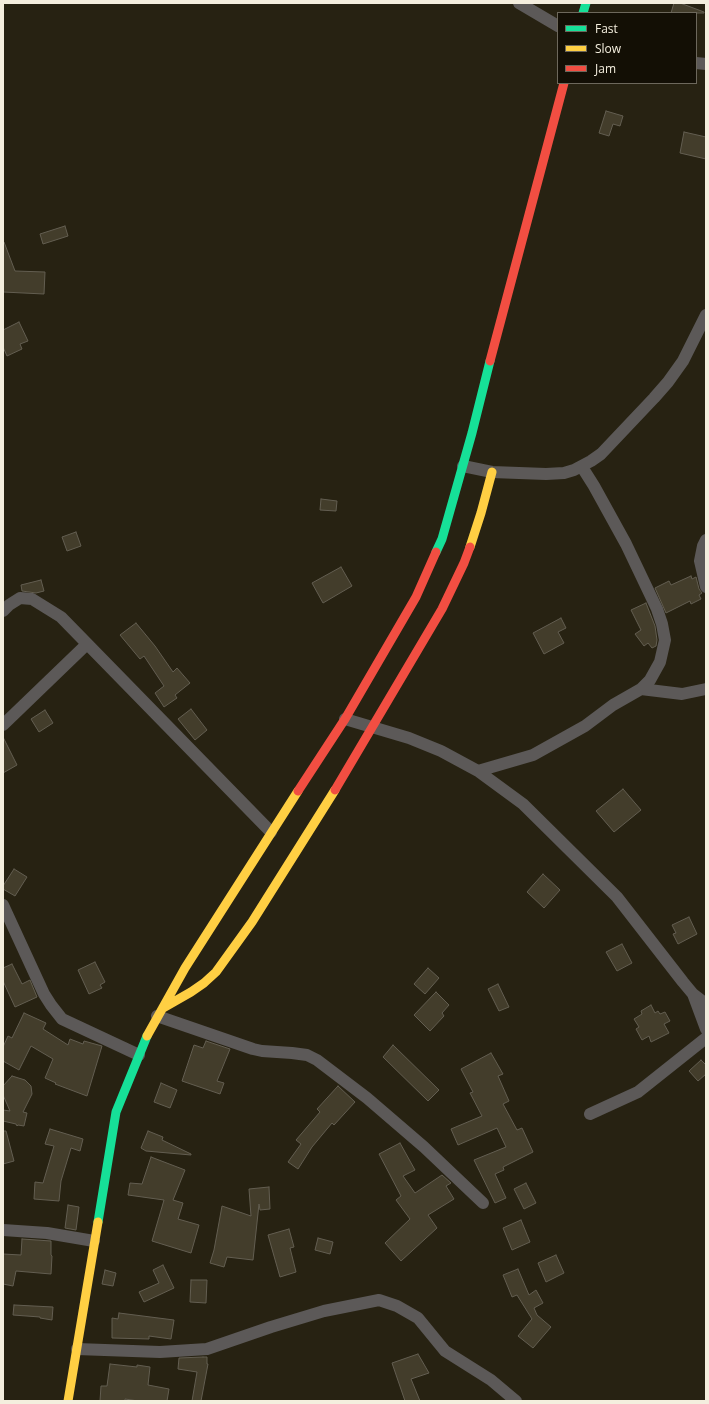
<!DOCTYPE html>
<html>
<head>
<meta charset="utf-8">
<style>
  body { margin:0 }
  #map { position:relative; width:709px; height:1404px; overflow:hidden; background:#272212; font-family:"Open Sans",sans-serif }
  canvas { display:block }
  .frame { position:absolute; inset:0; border:4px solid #f4eede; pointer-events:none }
  .legend { position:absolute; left:557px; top:12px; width:140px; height:72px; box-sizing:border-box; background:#130f05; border:1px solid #6d685c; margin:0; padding:5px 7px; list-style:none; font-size:12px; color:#f4eede }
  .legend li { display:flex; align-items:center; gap:8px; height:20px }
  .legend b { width:20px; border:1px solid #6d685c }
</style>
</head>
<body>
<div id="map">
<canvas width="709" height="1404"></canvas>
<div class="frame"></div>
<ul class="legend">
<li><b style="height:5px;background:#16e098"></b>Fast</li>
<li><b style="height:5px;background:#ffcf43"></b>Slow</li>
<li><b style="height:5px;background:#f24e42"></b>Jam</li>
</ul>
</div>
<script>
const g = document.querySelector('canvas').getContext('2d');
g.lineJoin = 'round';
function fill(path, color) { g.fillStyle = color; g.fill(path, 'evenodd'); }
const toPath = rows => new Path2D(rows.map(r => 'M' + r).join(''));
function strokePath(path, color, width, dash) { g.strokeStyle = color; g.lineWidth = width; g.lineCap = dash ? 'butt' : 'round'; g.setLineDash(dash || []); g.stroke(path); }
const building = toPath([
  [674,3,680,3,704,12,704,13,671,13,674,3],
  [606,111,623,116,620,126,613,124,609,136,599,133,606,111],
  [684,132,706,137,706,159,680,153,684,132],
  [65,226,68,236,43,244,40,234,65,226],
  [3,242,4,242,15,271,45,272,44,294,3,292,3,242],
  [19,322,28,341,20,344,22,349,7,356,3,347,3,330,19,322],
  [321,499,337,501,336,511,320,510,321,499],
  [76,532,81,546,67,551,62,537,76,532],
  [341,567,352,586,323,603,312,583,341,567],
  [691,576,692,579,696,577,699,589,702,593,699,595,701,599,691,604,690,601,666,613,655,588,669,581,671,585,691,576],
  [41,580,44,591,36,593,22,591,21,585,41,580],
  [646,603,655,626,657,640,656,646,652,648,648,643,644,646,635,634,641,630,631,610,646,603],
  [561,618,566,628,558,632,564,643,544,654,533,633,561,618],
  [136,623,155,646,173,672,177,668,190,683,175,695,177,698,164,707,155,693,164,686,144,656,140,659,120,635,136,623],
  [191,709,207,730,195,740,178,719,191,709],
  [45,710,53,723,39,732,31,719,45,710],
  [3,737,17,765,3,773,3,737],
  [623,789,641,810,614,832,596,811,623,789],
  [14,869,27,877,15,896,3,889,3,886,14,869],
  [543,874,560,890,544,908,527,892,543,874],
  [689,917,697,934,678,944,673,934,676,933,672,925,689,917],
  [622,944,632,963,617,971,606,952,622,944],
  [95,962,105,982,100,985,102,988,89,994,78,970,95,962],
  [12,964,22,984,30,980,37,997,15,1007,3,981,3,968,12,964],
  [428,968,439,978,425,994,414,984,428,968],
  [498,984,509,1007,499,1011,488,989,498,984],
  [436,992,449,1005,442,1013,444,1016,430,1031,414,1015,436,992],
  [651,1005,655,1013,658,1011,660,1014,665,1012,670,1021,664,1024,669,1033,651,1042,649,1036,642,1040,636,1029,639,1027,634,1019,642,1014,641,1011,651,1005],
  [24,1013,46,1023,43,1029,68,1045,70,1039,83,1044,84,1041,102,1046,87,1096,55,1084,56,1083,45,1078,53,1059,31,1046,19,1070,3,1061,3,1047,8,1036,12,1038,24,1013],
  [206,1041,230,1049,217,1081,224,1083,220,1094,182,1081,194,1045,203,1048,206,1041],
  [393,1045,439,1090,428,1101,383,1057,393,1045],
  [491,1053,503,1074,498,1076,509,1101,503,1104,517,1130,522,1128,533,1152,503,1167,504,1170,495,1174,506,1198,495,1203,474,1160,506,1147,497,1128,458,1145,451,1129,482,1116,470,1093,473,1092,461,1069,491,1053],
  [701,1060,706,1065,706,1074,698,1081,689,1071,701,1060],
  [12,1076,25,1080,31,1086,32,1094,23,1112,27,1113,24,1126,18,1125,17,1126,16,1124,3,1121,3,1110,10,1111,3,1095,3,1086,12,1076],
  [161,1083,177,1090,170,1108,154,1102,161,1083],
  [338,1086,355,1102,334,1125,332,1123,312,1147,298,1169,288,1162,301,1144,296,1140,320,1112,317,1109,338,1086],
  [50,1129,83,1139,80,1151,71,1148,61,1181,59,1201,34,1199,35,1182,43,1183,54,1146,45,1144,50,1129],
  [3,1131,6,1131,14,1161,3,1164,3,1131],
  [148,1131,163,1137,162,1140,191,1154,191,1155,146,1151,141,1148,148,1131],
  [400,1143,415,1170,403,1176,415,1193,442,1175,451,1183,446,1186,454,1199,428,1215,437,1228,401,1261,385,1243,410,1219,396,1200,401,1196,379,1154,400,1143],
  [151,1157,185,1170,173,1200,183,1203,178,1219,199,1225,191,1253,152,1241,164,1200,128,1195,130,1183,142,1184,151,1157],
  [526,1183,536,1203,524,1209,514,1189,526,1183],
  [269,1187,270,1209,260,1210,259,1204,253,1260,227,1257,224,1267,210,1263,214,1250,222,1206,251,1216,249,1189,269,1187],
  [68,1205,79,1207,76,1230,65,1228,68,1205],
  [521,1220,530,1242,512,1250,503,1228,521,1220],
  [289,1229,294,1247,290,1248,296,1272,280,1277,268,1235,289,1229],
  [318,1238,333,1242,330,1254,315,1250,318,1238],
  [22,1239,51,1241,51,1255,52,1256,51,1274,16,1271,13,1286,3,1284,3,1254,21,1255,22,1239],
  [556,1255,564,1273,546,1282,538,1263,556,1255],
  [163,1265,174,1288,144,1302,139,1292,159,1283,153,1270,163,1265],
  [518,1269,529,1295,536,1290,543,1303,534,1308,537,1315,551,1327,533,1348,518,1336,532,1319,517,1295,512,1297,503,1275,518,1269],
  [105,1270,116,1273,113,1286,102,1284,105,1270],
  [191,1280,207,1280,206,1303,190,1302,191,1280],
  [14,1305,53,1307,52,1320,40,1318,40,1317,13,1315,14,1305],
  [119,1313,174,1320,171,1339,149,1336,149,1339,112,1338,112,1318,118,1319,119,1313],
  [418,1354,429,1373,411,1379,420,1401,405,1401,392,1363,418,1354],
  [203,1357,207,1357,207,1364,208,1364,201,1401,192,1401,197,1372,178,1369,179,1358,203,1357],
  [110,1364,137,1367,137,1365,150,1367,148,1385,169,1389,167,1401,138,1401,125,1399,125,1401,100,1401,101,1386,107,1386,110,1364]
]);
const street = toPath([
  [519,3,558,26],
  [696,63,706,64],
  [463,466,492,472,546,474,564,473,574,470,591,461,601,454,654,398,668,382,683,361,706,315],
  [582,467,594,486,626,544,657,609,662,624,665,640,660,662,650,680,641,689],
  [706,540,703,546,700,561,706,587],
  [3,611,9,605,20,598,32,599,61,617,271,832],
  [345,719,409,738,441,751,478,771,523,804,617,897,683,982,693,994,706,1004],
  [3,725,87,644],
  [478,771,533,755,585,726,613,705,641,689,682,694,706,689],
  [3,905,44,994,51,1005,62,1019,139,1055],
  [693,994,706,1029],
  [157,1016,253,1049,262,1051,292,1053,307,1055,317,1060,367,1098,424,1147,483,1203],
  [590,1114,638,1092,706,1038],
  [3,1230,47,1233,94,1241],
  [77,1349,160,1352,207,1349,271,1327,324,1311,379,1300,397,1306,418,1318,445,1351,491,1380,516,1401]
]);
const fast = toPath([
  [583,13,586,3],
  [436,552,442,539,472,433,490,361],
  [98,1222,116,1112,147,1036]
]);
const slow = toPath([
  [470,547,481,513,492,472],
  [163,1008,191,992,204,983,216,972,252,922,335,790],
  [147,1036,185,968,298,791],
  [68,1401,98,1222]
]);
const jam = toPath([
  [490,361,564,83],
  [335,790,442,609,464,563,470,547],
  [298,791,345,719,416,597,436,552]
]);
fill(building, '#433d2b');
strokePath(building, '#635e51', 1);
strokePath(street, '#5c5958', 12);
strokePath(fast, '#16e098', 9);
strokePath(slow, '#ffcf43', 9);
strokePath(jam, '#f24e42', 9);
</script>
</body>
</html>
